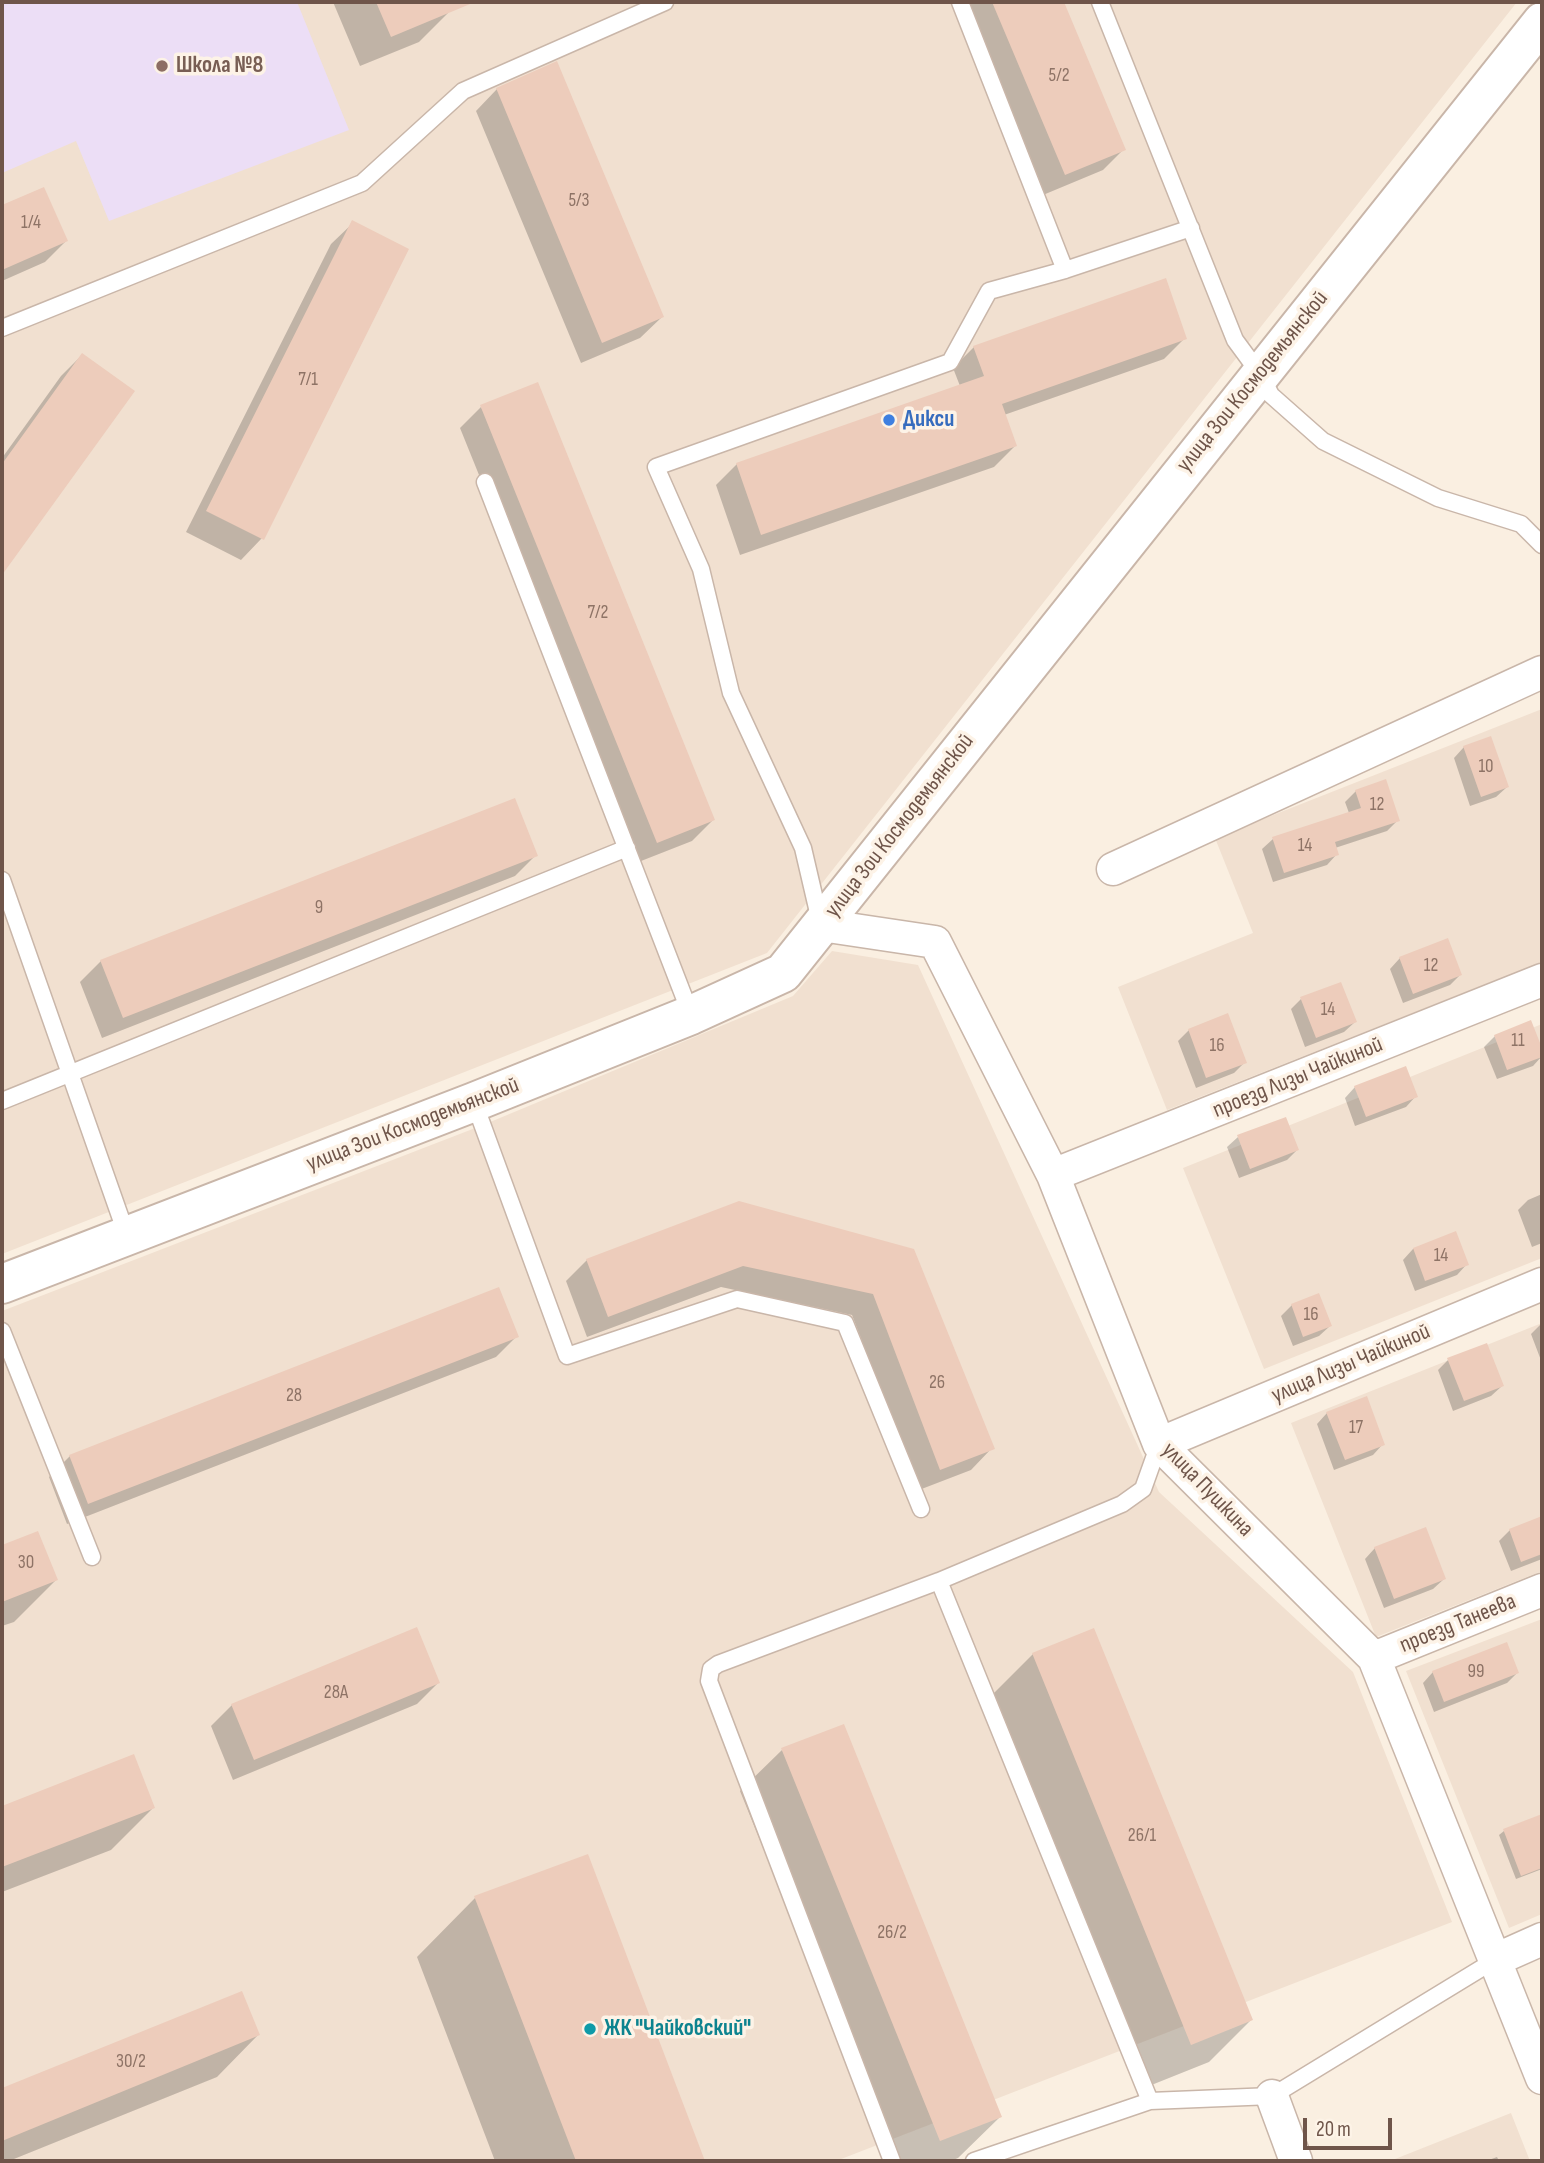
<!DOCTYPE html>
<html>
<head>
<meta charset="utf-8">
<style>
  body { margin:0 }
  #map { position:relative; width:1544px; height:2163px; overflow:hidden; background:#faefe1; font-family:"Sofia Sans Condensed",sans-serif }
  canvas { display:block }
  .frame { position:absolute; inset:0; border:4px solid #6f554a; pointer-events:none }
  .scale { position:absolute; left:1303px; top:2118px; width:89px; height:32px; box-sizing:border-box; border:4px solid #6f554a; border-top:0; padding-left:9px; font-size:21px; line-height:24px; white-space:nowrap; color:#6f554a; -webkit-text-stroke:5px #fdf3e7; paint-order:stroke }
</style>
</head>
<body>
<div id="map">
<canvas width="1544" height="2163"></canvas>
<div class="frame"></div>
<div class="scale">20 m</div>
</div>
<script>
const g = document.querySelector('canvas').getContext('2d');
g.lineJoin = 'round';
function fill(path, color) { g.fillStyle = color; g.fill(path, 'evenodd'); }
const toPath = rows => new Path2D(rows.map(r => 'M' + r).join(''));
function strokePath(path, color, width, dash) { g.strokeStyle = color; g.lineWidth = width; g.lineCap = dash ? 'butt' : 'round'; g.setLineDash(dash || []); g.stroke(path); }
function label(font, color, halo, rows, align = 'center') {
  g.font = font + ' "Sofia Sans Condensed",sans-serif'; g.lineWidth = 7; g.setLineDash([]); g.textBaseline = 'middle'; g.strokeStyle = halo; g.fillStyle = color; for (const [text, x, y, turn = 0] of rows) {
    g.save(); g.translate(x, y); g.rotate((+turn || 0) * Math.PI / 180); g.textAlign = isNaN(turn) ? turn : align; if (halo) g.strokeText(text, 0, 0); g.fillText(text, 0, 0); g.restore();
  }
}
const residential = toPath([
  [2,2,1517,2,767,953,2,1254],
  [1542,709,1542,962,1167,1110,1118,987,1253,933,1215,838],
  [832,951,918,965,1159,1492,1353,1672,1452,1922,836,2161,2,2161,2,1311,483,1125,793,996],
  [1542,1024,1542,1258,1264,1369,1183,1168],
  [1542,1323,1542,1571,1376,1637,1291,1423],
  [1542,1619,1542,1914,1509,1928,1406,1671],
  [1511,2113,1530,2161,1390,2161]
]);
const education = toPath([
  [2,2,297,2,349,130,109,221,76,141,2,173]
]);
const shadow = toPath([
  [333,2,446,2,450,11,419,42,360,66],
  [963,2,1062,2,1124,149,1103,170,1043,195],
  [497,89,662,317,640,338,581,363,476,111],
  [43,189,66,241,45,262,2,281,2,207],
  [353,223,262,538,241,560,186,532,331,244],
  [1185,338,1164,359,1004,415,1015,446,994,467,740,555,716,485,737,464,960,386,953,368,974,347],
  [82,355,132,391,2,572,2,458,61,376],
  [481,407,713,820,692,841,636,863,460,428],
  [1464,747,1507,787,1496,797,1470,806,1454,758],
  [1356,791,1398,820,1387,831,1335,848,1337,854,1327,865,1273,882,1262,849,1273,839,1349,813,1345,802],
  [536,855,515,876,102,1038,80,982,101,961],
  [1400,958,1460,975,1450,985,1403,1003,1390,969],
  [1301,999,1355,1022,1344,1032,1305,1047,1291,1009],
  [1530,1023,1542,1056,1533,1066,1497,1079,1484,1047,1495,1036],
  [1189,1030,1244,1063,1234,1073,1196,1088,1178,1041],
  [1355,1087,1416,1096,1406,1107,1355,1126,1345,1098],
  [1238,1137,1297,1150,1287,1160,1239,1178,1227,1147],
  [1542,1194,1542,1243,1532,1247,1518,1210,1528,1200],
  [1455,1233,1467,1264,1457,1275,1415,1291,1403,1260,1413,1249],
  [913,1251,992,1448,971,1470,919,1490,852,1315,721,1287,587,1337,566,1281,587,1260],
  [1318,1295,1330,1326,1319,1336,1293,1346,1281,1316,1292,1305],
  [1542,1323,1542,1363,1531,1334],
  [517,1336,496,1357,67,1524,49,1477,70,1456],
  [1448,1360,1502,1386,1491,1396,1453,1411,1438,1370],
  [1327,1413,1383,1444,1373,1455,1334,1470,1317,1424],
  [1542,1518,1542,1559,1511,1571,1499,1541,1510,1530],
  [37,1533,56,1580,14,1622,2,1626,2,1547],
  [1375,1548,1444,1579,1433,1589,1384,1608,1365,1559],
  [1033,1654,1251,2020,1209,2062,1149,2086,991,1696],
  [1433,1672,1517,1673,1507,1683,1434,1712,1423,1683],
  [438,1683,417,1704,233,1780,211,1726,232,1705],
  [782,1750,1000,2117,958,2158,951,2161,890,2161,740,1791],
  [133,1757,153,1808,111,1850,2,1892,2,1807],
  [1542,1816,1542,1869,1516,1879,1499,1835,1504,1831],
  [587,1856,703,2161,495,2161,417,1957,475,1898],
  [241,1993,258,2035,217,2077,9,2161,2,2161,2,2090],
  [1497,2157,1499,2161,1486,2161]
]);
const building = toPath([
  [376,2,475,2,391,37],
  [992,2,1064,2,1126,150,1065,175],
  [557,61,664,317,602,343,496,88],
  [44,187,68,241,2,270,2,205],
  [352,220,409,249,264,540,206,511],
  [1166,278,1187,339,1002,404,1017,446,761,535,736,463,984,376,973,346],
  [82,353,135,391,2,575,2,464],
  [538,382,715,820,657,843,480,405],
  [1491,736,1509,787,1481,797,1463,746],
  [1386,779,1400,821,1335,842,1339,855,1284,873,1272,837,1361,808,1355,790],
  [515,798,538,856,123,1018,100,960],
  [1448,938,1462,975,1413,994,1399,957],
  [1341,982,1357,1022,1316,1038,1300,997],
  [1228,1013,1247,1063,1206,1078,1188,1029],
  [1531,1020,1542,1048,1542,1057,1507,1070,1494,1035],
  [1406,1066,1418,1097,1366,1117,1354,1086],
  [1286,1117,1299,1150,1250,1169,1237,1135],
  [739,1201,914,1249,995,1449,940,1470,873,1294,743,1266,608,1317,586,1259],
  [1456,1231,1469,1265,1425,1281,1413,1248],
  [499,1287,519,1337,88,1504,69,1455],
  [1319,1293,1332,1326,1303,1337,1291,1304],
  [1487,1343,1504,1386,1464,1401,1447,1358],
  [1367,1396,1385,1445,1345,1460,1326,1412],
  [1542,1516,1542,1554,1521,1562,1509,1529],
  [1426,1527,1446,1579,1394,1599,1374,1547],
  [38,1531,58,1580,2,1602,2,1545],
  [417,1627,440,1683,254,1760,231,1704],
  [1094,1628,1253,2020,1191,2045,1032,1653],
  [1507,1642,1519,1673,1444,1702,1432,1671],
  [844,1724,1002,2117,940,2141,781,1748],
  [134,1754,155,1808,2,1867,2,1806],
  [1542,1814,1542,1868,1521,1876,1503,1829],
  [588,1854,705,2161,576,2161,474,1896],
  [242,1991,260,2035,2,2141,2,2088]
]);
const service = toPath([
  [960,2,1065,270],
  [1100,2,1235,340,1260,374,1271,395,1323,441,1438,498,1521,524,1542,545],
  [2,328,362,183,463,91,665,2],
  [485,482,691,1015],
  [2,880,127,1236],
  [820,921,803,848,731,693,701,569,656,467,950,362,989,291,1065,270,1191,228],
  [2,1101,627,848],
  [474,1102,567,1356,737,1299,845,1323,921,1509],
  [2,1331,92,1557],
  [939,1581,1150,2101],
  [892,2161,709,1681,711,1669,718,1664,939,1581,1122,1504,1143,1489,1159,1444],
  [974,2161,1150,2101,1272,2096,1495,1960]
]);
const minor = toPath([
  [1113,869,1542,672],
  [821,925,935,942,1053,1175,1159,1444,1374,1658,1542,2078],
  [1053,1175,1542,980],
  [1159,1444,1542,1284],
  [1374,1658,1542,1590],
  [1495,1960,1542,1939],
  [1272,2096,1296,2161]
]);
const tertiary = toPath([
  [2,1284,474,1102,691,1015,783,973,1542,22]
]);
const markers = [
  [162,66,7,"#8d6e63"],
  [889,420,7,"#3f7fe0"],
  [590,2029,7,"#0f9aa8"]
];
const numberNames = [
  ["5/2",1059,76],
  ["5/3",579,201],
  ["1/4",31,223],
  ["7/1",308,380],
  ["7/2",598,613],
  ["10",1486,767],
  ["12",1377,805],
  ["14",1305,846],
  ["9",319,908],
  ["12",1431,966],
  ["14",1328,1010],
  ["11",1518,1041],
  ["16",1217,1046],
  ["14",1441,1256],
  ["16",1311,1315],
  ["26",937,1383],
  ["28",294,1396],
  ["17",1356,1428],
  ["30",26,1563],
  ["99",1476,1672],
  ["28А",336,1693],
  ["26/1",1142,1836],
  ["26/2",892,1933],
  ["30/2",131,2062]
];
const educationNames = [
  ["Школа №8",176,66]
];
const streetNames = [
  ["улица Зои Космодемьянской",1253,382,-51],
  ["улица Зои Космодемьянской",900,826,-52],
  ["проезд Лизы Чайкиной",1298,1078,-22],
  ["улица Зои Космодемьянской",413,1125,-21],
  ["улица Лизы Чайкиной",1351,1364,-23],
  ["улица Пушкина",1207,1490,46],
  ["проезд Танеева",1458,1624,-22]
];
const shopNames = [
  ["Дикси",903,420]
];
const cultureNames = [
  ["ЖК \"Чайковский\"",604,2029]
];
fill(residential, '#f1e0d0');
fill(education, '#ecdef6');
fill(shadow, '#0003');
fill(building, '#edccbb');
strokePath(service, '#c9b6a9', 19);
strokePath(minor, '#c9b6a9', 35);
strokePath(tertiary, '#c9b6a9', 42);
strokePath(service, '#fff', 16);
strokePath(minor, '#fff', 32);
strokePath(tertiary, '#fff', 38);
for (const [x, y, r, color] of markers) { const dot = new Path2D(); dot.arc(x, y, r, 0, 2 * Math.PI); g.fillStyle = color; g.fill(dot); strokePath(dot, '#fdf3e7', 2.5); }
label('19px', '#8e7366', null, numberNames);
label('bold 23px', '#785e54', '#fdf3e7', educationNames, 'left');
label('23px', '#6f554a', '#fdf3e7', streetNames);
label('bold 23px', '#366cbe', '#fdf3e7', shopNames, 'left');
label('bold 23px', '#0d838f', '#fdf3e7', cultureNames, 'left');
</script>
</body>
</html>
